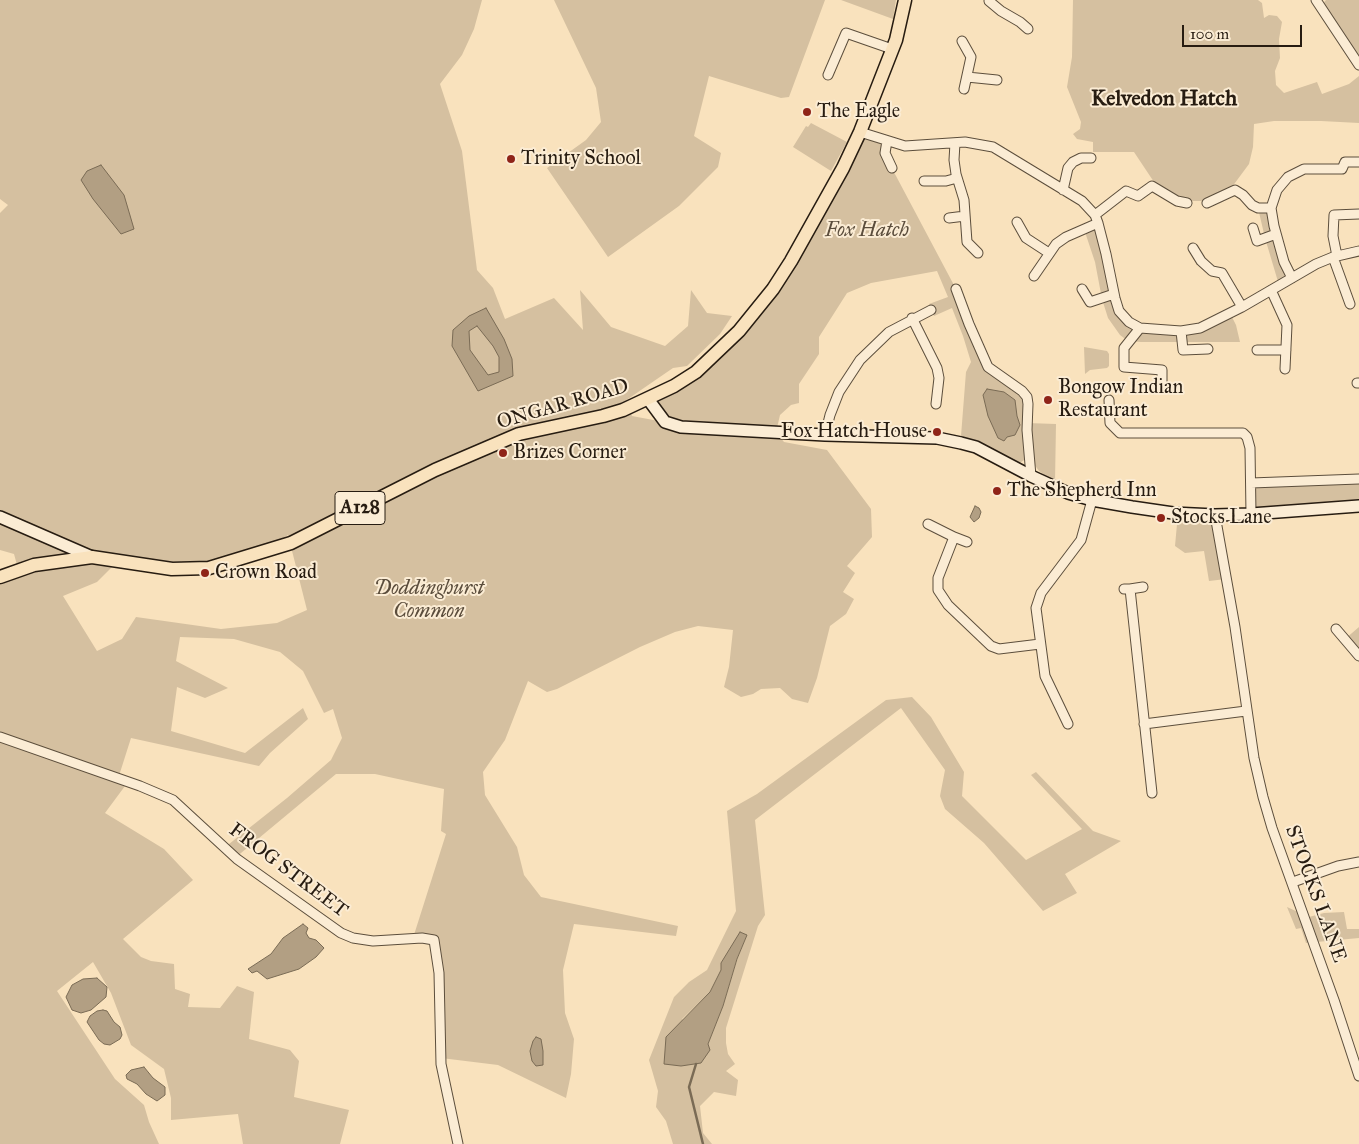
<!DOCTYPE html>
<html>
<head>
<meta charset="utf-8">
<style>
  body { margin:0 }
  #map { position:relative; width:1359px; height:1144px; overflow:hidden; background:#f9e2bd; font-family:"IM FELL Great Primer",serif }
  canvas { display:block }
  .scale { position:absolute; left:1182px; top:25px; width:120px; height:22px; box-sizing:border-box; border:2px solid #271c11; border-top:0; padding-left:6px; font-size:15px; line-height:18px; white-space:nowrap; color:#271c11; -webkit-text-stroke:4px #fbecd4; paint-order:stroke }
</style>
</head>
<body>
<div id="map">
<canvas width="1359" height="1144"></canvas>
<div class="scale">100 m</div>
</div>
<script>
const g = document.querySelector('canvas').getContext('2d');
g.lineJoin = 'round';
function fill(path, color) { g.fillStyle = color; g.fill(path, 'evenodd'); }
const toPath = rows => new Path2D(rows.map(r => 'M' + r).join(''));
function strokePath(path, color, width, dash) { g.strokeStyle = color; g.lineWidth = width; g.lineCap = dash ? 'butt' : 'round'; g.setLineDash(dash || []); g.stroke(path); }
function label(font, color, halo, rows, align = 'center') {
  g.font = font + ' "IM FELL Great Primer",serif'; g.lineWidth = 4; g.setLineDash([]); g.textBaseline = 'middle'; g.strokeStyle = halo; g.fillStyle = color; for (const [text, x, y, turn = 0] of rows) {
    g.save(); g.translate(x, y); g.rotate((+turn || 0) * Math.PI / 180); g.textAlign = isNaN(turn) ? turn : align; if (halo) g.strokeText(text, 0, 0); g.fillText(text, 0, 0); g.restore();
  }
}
const green = toPath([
  [0,0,482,0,474,29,462,55,440,84,462,151,477,270,493,288,505,319,554,298,583,330,580,290,611,327,665,346,688,326,691,290,707,313,732,316,720,334,687,366,673,368,625,401,632,416,664,422,648,399,674,386,758,308,860,132,887,141,887,159,956,289,986,361,1022,391,1027,423,1056,424,1055,482,1039,471,1029,457,1018,464,963,438,961,436,966,372,971,362,963,336,952,308,934,316,931,310,929,304,948,297,937,271,871,283,847,293,819,337,819,354,799,384,799,403,791,405,780,415,776,432,784,442,827,450,871,509,872,537,847,566,855,573,843,592,854,599,846,614,830,626,817,678,808,703,792,699,780,688,761,689,753,694,741,697,724,687,729,667,733,630,698,626,675,632,640,647,557,689,547,692,528,681,505,740,483,772,485,795,517,847,524,875,541,897,678,926,676,936,574,924,563,970,565,1013,574,1039,571,1074,566,1098,498,1065,441,1058,434,940,413,938,446,834,441,831,444,789,375,774,336,774,235,858,224,848,287,798,331,760,342,738,333,709,324,713,303,671,280,652,234,639,180,637,176,661,228,688,205,698,177,687,171,731,245,753,303,708,308,719,270,753,259,766,131,738,117,782,125,786,105,813,164,849,193,880,123,939,141,957,151,961,174,964,175,989,190,994,188,1007,220,1008,237,986,254,992,249,1039,290,1050,299,1061,294,1097,349,1110,340,1144,243,1144,238,1114,171,1120,171,1098,164,1069,131,1045,111,993,93,962,57,991,115,1079,144,1105,149,1122,159,1144,0,1144,0,585,20,576,14,554,0,550,0,213,8,205,0,199],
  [288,535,307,610,277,623,221,629,136,617,122,639,97,651,63,596,97,582,114,565,209,568,260,552],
  [554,0,825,0,789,97,781,98,709,76,694,136,721,153,718,167,679,206,608,257,547,168,586,140,601,122,596,88],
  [841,0,896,0,893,19],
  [1073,0,1258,0,1262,3,1264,18,1269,15,1277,16,1282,22,1279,39,1280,58,1275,71,1276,85,1284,93,1317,82,1322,94,1349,84,1359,76,1359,123,1321,121,1274,121,1254,124,1253,147,1249,164,1232,187,1211,199,1202,201,1187,201,1158,188,1134,152,1093,152,1093,142,1077,139,1073,134,1080,129,1081,122,1067,87,1072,57],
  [1326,0,1359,0,1359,65,1321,6],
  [811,123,847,142,831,171,793,147,806,126,808,127],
  [1258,208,1271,208,1292,278,1279,285,1265,238],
  [1098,223,1115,298,1129,322,1181,331,1230,313,1236,325,1240,342,1141,342,1128,341,1120,335,1108,318,1102,299,1095,262,1084,229],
  [1084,347,1107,351,1109,354,1109,366,1107,368,1090,370,1085,374],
  [1359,479,1359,506,1251,514,1251,483],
  [1178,513,1215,515,1226,579,1209,581,1204,551,1185,553,1175,546],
  [1359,627,1359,648,1356,651,1345,639],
  [912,697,931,717,964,772,962,796,1026,860,1082,829,1031,775,1036,772,1093,831,1121,841,1065,874,1077,893,1043,911,984,843,945,809,940,796,945,770,901,708,755,820,765,915,758,926,726,1028,726,1043,728,1054,735,1064,726,1071,738,1080,736,1096,714,1092,700,1106,703,1133,712,1144,673,1144,666,1121,656,1107,658,1091,649,1060,674,997,689,982,707,970,736,911,727,811,757,794,886,700],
  [747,935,737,960,723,1006,708,1044,682,1019,710,992,721,970,721,963],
  [1287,907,1309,917,1324,913,1344,912,1347,929,1359,929,1359,938,1306,943,1301,928,1296,929]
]);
const water = toPath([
  [101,165,124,195,134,229,121,234,93,199,81,180,87,171,101,165],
  [486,308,504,339,512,359,513,376,478,391,452,346,453,330,469,316,486,308],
  [477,326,493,346,499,357,499,372,488,375,470,350,469,331,477,326],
  [987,389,1004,392,1015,400,1017,416,1020,425,1015,435,1007,437,1004,441,998,438,988,416,983,395,987,389],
  [975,506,979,508,981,512,979,518,974,522,970,517,975,506],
  [303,924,308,928,306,933,309,938,316,940,324,948,316,957,299,969,267,979,257,971,252,973,248,969,271,954,283,938,303,924],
  [740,932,747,935,737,959,723,1006,708,1044,710,1050,701,1063,681,1066,664,1064,666,1037,710,992,721,970,721,963,740,932],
  [97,978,107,987,106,997,91,1010,81,1013,72,1010,66,997,72,985,83,979,97,978],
  [103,1010,107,1011,114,1022,120,1027,122,1035,120,1039,110,1045,104,1044,99,1040,87,1022,90,1016,97,1011,103,1010],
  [536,1037,541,1039,543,1051,543,1065,536,1066,532,1061,530,1051,533,1041,536,1037],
  [144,1067,153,1078,165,1087,165,1095,157,1101,146,1094,137,1084,127,1079,126,1075,131,1070,144,1067]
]);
const stream = toPath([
  [696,1064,689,1087,703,1144]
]);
const street = toPath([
  [1316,0,1359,65],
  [989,1,1001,11,1020,22,1028,29],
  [962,41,971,57,964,89],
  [828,75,846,33,892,49],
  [967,77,997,80],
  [860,132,905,146,965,142,993,147,1082,201,1095,215,1098,223,1106,254,1115,298,1119,311,1129,322,1140,328,1181,331,1200,328,1242,307,1316,264,1333,257,1359,251],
  [887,141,885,153,892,168],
  [955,143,954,160,956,174,964,200,967,242,978,253],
  [924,181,946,181,957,178],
  [1063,190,1068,168,1073,162,1081,158,1091,158],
  [1207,203,1235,190,1243,195,1252,205,1258,208,1271,208],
  [1095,215,1126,191,1138,196,1152,186,1177,201,1187,203],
  [949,218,965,216],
  [1017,222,1026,238,1049,253],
  [1253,228,1257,241,1276,234],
  [1193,248,1201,261,1212,271,1222,273,1242,307],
  [1337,256,1333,236,1334,215,1359,214],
  [1333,257,1350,304],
  [1034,276,1056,244,1066,237,1098,223],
  [1292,278,1284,262,1274,226,1271,208,1277,190,1288,177,1304,169,1342,169,1345,162,1359,162],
  [956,289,969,324,988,367,1022,391,1027,397,1028,404,1027,430,1031,476],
  [1082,289,1090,302,1114,294],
  [1271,290,1287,325,1285,369],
  [912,318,937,368,939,378,936,404],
  [1140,328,1124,348,1124,367,1162,370,1162,387],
  [1181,331,1183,350,1208,349],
  [1257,350,1286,350],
  [1357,383,1359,383],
  [1109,400,1110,423,1120,433,1243,433,1247,437,1250,448,1251,514],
  [825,435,830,415,839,392,860,360,889,332,931,310],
  [1251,483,1359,479],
  [1215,515,1235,627,1254,758,1263,797,1272,828,1334,1000,1359,1076],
  [928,524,954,537,938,578,938,590,948,605,991,646,999,649,1040,644],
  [954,537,967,542],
  [1124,589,1130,589,1152,793],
  [1130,589,1143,587],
  [1336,629,1359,656],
  [1068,724,1045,676,1036,608,1041,593,1081,540,1092,500],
  [1144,724,1246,711],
  [0,737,140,786,173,800,237,859,341,933,353,938,373,941,422,938,434,940,439,973,441,1064,458,1144],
  [1293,882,1338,866,1359,862]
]);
const secondary = toPath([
  [648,399,665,422,681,427,825,435,937,438,961,443,976,447,1031,476,1068,493,1092,500,1132,507,1173,513,1215,515,1251,514,1359,506],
  [0,517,92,557]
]);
const primary = toPath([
  [0,577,34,565,92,557,172,569,209,568,291,543,435,470,519,434,603,416,623,410,674,386,696,372,739,331,773,289,791,261,843,168,860,132,896,40,905,0]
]);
const markers = [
  [807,112,5,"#8f2418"],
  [511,159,5,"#8f2418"],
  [1048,400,5,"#8f2418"],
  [937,432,5,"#8f2418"],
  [503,453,5,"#8f2418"],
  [997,491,5,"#8f2418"],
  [1161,518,5,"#8f2418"],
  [205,573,5,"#8f2418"]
];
const shields = [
  [360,508,50]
];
const shieldNames = [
  ["A128",360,508]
];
const poiNames = [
  ["The Eagle",817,112],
  ["Trinity School",521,159],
  ["Bongow Indian",1058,388],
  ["Restaurant",1058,411],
  ["Fox Hatch House",927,432,"right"],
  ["Brizes Corner",513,453],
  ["The Shepherd Inn",1007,491],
  ["Stocks Lane",1171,518],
  ["Crown Road",215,573]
];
const parkNames = [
  ["Fox Hatch",867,231],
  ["Doddinghurst",429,589],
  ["Common",429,612]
];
const streetNames = [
  ["ONGAR ROAD",563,405,-16],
  ["FROG STREET",288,871,37],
  ["STOCKS LANE",1315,894,70]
];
const quarterNames = [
  ["Kelvedon Hatch",1164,100]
];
fill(green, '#d5c0a0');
fill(water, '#b29f83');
strokePath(water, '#7a6b55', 1);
strokePath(stream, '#7a6b55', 2.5);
strokePath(street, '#5c4e3c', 11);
strokePath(secondary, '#271c11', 14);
strokePath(primary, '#271c11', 15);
strokePath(street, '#fbecd4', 9);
strokePath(secondary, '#fbecd4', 11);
strokePath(primary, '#f9e2bd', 12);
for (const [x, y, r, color] of markers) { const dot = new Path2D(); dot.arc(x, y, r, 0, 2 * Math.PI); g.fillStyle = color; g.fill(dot); strokePath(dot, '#fbecd4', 2); }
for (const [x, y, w] of shields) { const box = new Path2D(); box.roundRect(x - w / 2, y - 16.5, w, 33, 4); g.fillStyle = '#fbecd4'; g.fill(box); strokePath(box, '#271c11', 1); }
label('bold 19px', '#271c11', null, shieldNames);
label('20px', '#271c11', '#fbecd4', poiNames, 'left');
label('italic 20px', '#5b4d3c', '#fbecd4', parkNames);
label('20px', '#271c11', '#fbecd4', streetNames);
label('bold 22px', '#271c11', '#fbecd4', quarterNames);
</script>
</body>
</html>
